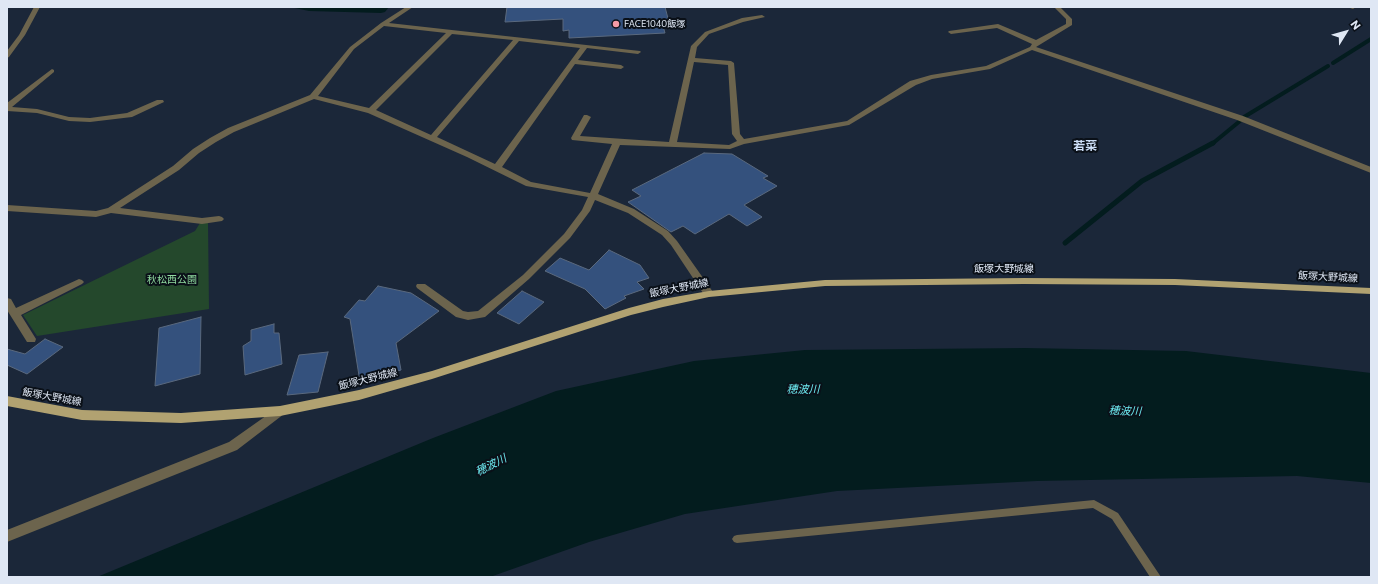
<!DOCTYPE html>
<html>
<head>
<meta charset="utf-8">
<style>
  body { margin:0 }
  #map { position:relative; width:1378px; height:584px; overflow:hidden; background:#1b2739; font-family:Commissioner,sans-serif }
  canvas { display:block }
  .frame { position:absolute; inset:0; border:8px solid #dfe7f4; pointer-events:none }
  .north { position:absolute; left:1326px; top:12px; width:40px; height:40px; -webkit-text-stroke:3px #0a1018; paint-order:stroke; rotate:53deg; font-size:11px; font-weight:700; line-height:16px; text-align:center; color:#dfe7f4 }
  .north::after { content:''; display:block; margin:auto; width:14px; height:18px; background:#dfe7f4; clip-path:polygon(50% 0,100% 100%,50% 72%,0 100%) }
</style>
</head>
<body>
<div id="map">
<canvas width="1378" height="584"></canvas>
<div class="frame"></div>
<div class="north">N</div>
</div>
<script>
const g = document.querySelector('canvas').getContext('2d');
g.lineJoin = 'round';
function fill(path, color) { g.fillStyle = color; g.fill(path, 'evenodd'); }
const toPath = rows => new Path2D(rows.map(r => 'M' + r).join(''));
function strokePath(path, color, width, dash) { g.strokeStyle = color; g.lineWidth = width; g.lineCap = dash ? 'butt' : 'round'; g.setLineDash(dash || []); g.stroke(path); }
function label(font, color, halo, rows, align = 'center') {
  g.font = font + ' Commissioner,"Noto Sans JP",sans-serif'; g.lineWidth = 4; g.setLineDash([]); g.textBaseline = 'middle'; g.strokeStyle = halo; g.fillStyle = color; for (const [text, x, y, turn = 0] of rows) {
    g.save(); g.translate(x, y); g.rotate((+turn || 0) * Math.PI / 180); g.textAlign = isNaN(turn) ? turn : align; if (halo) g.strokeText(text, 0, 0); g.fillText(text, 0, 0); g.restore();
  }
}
const green = toPath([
  [200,223,208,223,209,309,37,336,23,315,195,231]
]);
const water = toPath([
  [290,7,389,7,385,12,381,13,309,11],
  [1025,348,1186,351,1371,373,1371,483,1297,476,1037,481,837,491,685,514,589,542,490,577,97,577,433,438,556,391,694,361,805,350]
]);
const streamFar1 = toPath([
  [1333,63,1371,39],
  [1244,117,1328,66],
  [1212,144,1240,121]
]);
const stream = toPath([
  [1065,243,1142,181,1213,143]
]);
const building = toPath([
  [507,7,665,7,670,26,663,26,665,33,569,38,569,30,563,31,563,19,505,22,507,7],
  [704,153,732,154,768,176,763,178,777,186,744,205,762,217,747,226,729,214,695,234,683,226,671,232,628,202,641,196,632,190,704,153],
  [609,250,640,265,649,278,637,282,644,289,624,296,626,298,605,309,585,289,545,271,560,258,589,270,609,250],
  [378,286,411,293,439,311,396,343,401,370,360,382,350,319,344,317,359,300,365,301,378,286],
  [522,291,544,302,519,324,497,313,522,291],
  [201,317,200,374,155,386,159,328,201,317],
  [274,324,274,333,279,333,282,364,245,375,243,346,251,341,251,330,274,324],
  [45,339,63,347,27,374,7,365,7,349,25,354,45,339],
  [328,352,318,392,287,395,299,355,328,352]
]);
const service = toPath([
  [1094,500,1118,513,1161,577,1150,577,1112,519,1093,508,737,543,734,542,732,539,734,536,737,535,1094,500]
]);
const minor = toPath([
  [34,7,40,7,25,35,9,57,7,58,7,51,19,35,34,7],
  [406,7,413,7,389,23,640,51,641,52,638,54,587,48,578,60,621,65,624,67,621,69,575,64,502,167,531,182,590,193,612,144,572,140,571,138,584,115,587,115,591,117,580,136,669,142,691,46,705,32,742,18,762,15,765,17,743,22,709,34,697,47,695,58,731,61,734,63,740,134,744,139,847,121,910,81,931,75,986,66,1030,47,1032,44,997,28,951,34,948,32,949,31,998,24,1036,40,1066,24,1066,19,1054,7,1060,7,1072,19,1072,25,1036,47,1243,116,1371,167,1371,173,1237,120,1032,50,990,69,932,79,916,85,849,125,744,144,730,149,620,145,598,194,634,209,668,231,677,241,713,292,714,294,709,297,705,296,671,245,662,235,628,213,595,200,590,211,570,238,529,279,485,317,468,320,456,317,417,288,416,286,417,284,425,284,463,311,468,312,478,311,523,275,564,234,582,210,588,197,526,186,467,157,368,113,314,99,234,132,216,142,199,153,179,170,120,208,202,218,219,216,222,217,224,219,222,221,202,224,111,213,96,217,7,211,7,205,96,211,108,208,173,166,193,149,210,138,228,128,310,95,350,47,381,23,406,7],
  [384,26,446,33,369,108,318,96,354,49,384,26],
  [452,34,513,40,431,135,376,110,452,34],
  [519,41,580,48,495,164,437,137,519,41],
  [694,62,728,65,732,134,737,141,729,145,677,142,694,62],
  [1347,7,1356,7,1353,9,1347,7],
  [52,69,54,70,54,72,12,107,37,109,69,117,90,118,127,113,157,100,163,100,164,102,132,117,90,122,69,121,37,113,7,111,7,103,52,69],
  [79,279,82,280,84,282,82,284,21,315,36,339,35,342,27,342,7,310,7,298,11,299,16,308,79,279],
  [280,406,284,408,286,411,284,414,237,450,7,542,7,530,229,442,280,406]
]);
const primary = toPath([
  [1024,278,1175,279,1371,288,1371,294,1175,285,1024,284,825,286,709,297,663,307,631,315,432,379,359,400,280,416,181,423,82,420,7,406,7,396,82,410,181,413,280,406,359,390,432,371,629,308,663,299,709,291,825,280,1024,278]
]);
const markers = [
  [616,24,4,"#f49aa6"]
];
const farPoinames = [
  ["FACE1040飯塚",624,24]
];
const streetNames = [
  ["飯塚大野城線",1004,269],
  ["飯塚大野城線",1328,277,3],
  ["飯塚大野城線",679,288,-11],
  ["飯塚大野城線",368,379,-14],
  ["飯塚大野城線",52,397,10]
];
const parkNames = [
  ["秋松西公園",172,280]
];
const waterNames = [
  ["穂波川",803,389],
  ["穂波川",1125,411,2],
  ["穂波川",491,465,-27]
];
const quarterNames = [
  ["若菜",1085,146]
];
fill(green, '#24482c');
fill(water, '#031c1e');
strokePath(streamFar1, '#031c1e', 4);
strokePath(stream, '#031c1e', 5);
fill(building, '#34517d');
strokePath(building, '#5a697e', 1);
fill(service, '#6c644d');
fill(minor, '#6c644d');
fill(primary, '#b1a271');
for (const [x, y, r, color] of markers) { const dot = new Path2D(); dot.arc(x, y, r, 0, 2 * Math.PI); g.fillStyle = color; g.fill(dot); strokePath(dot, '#0a1018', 1.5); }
label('9px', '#dfe7f4', '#0a1018', farPoinames, 'left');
label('10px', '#dfe7f4', '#0a1018', streetNames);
label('10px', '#90da9f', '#0a1018', parkNames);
label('italic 11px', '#6ce8ef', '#0a1018', waterNames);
label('bold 12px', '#cedff7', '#0a1018', quarterNames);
</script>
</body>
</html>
